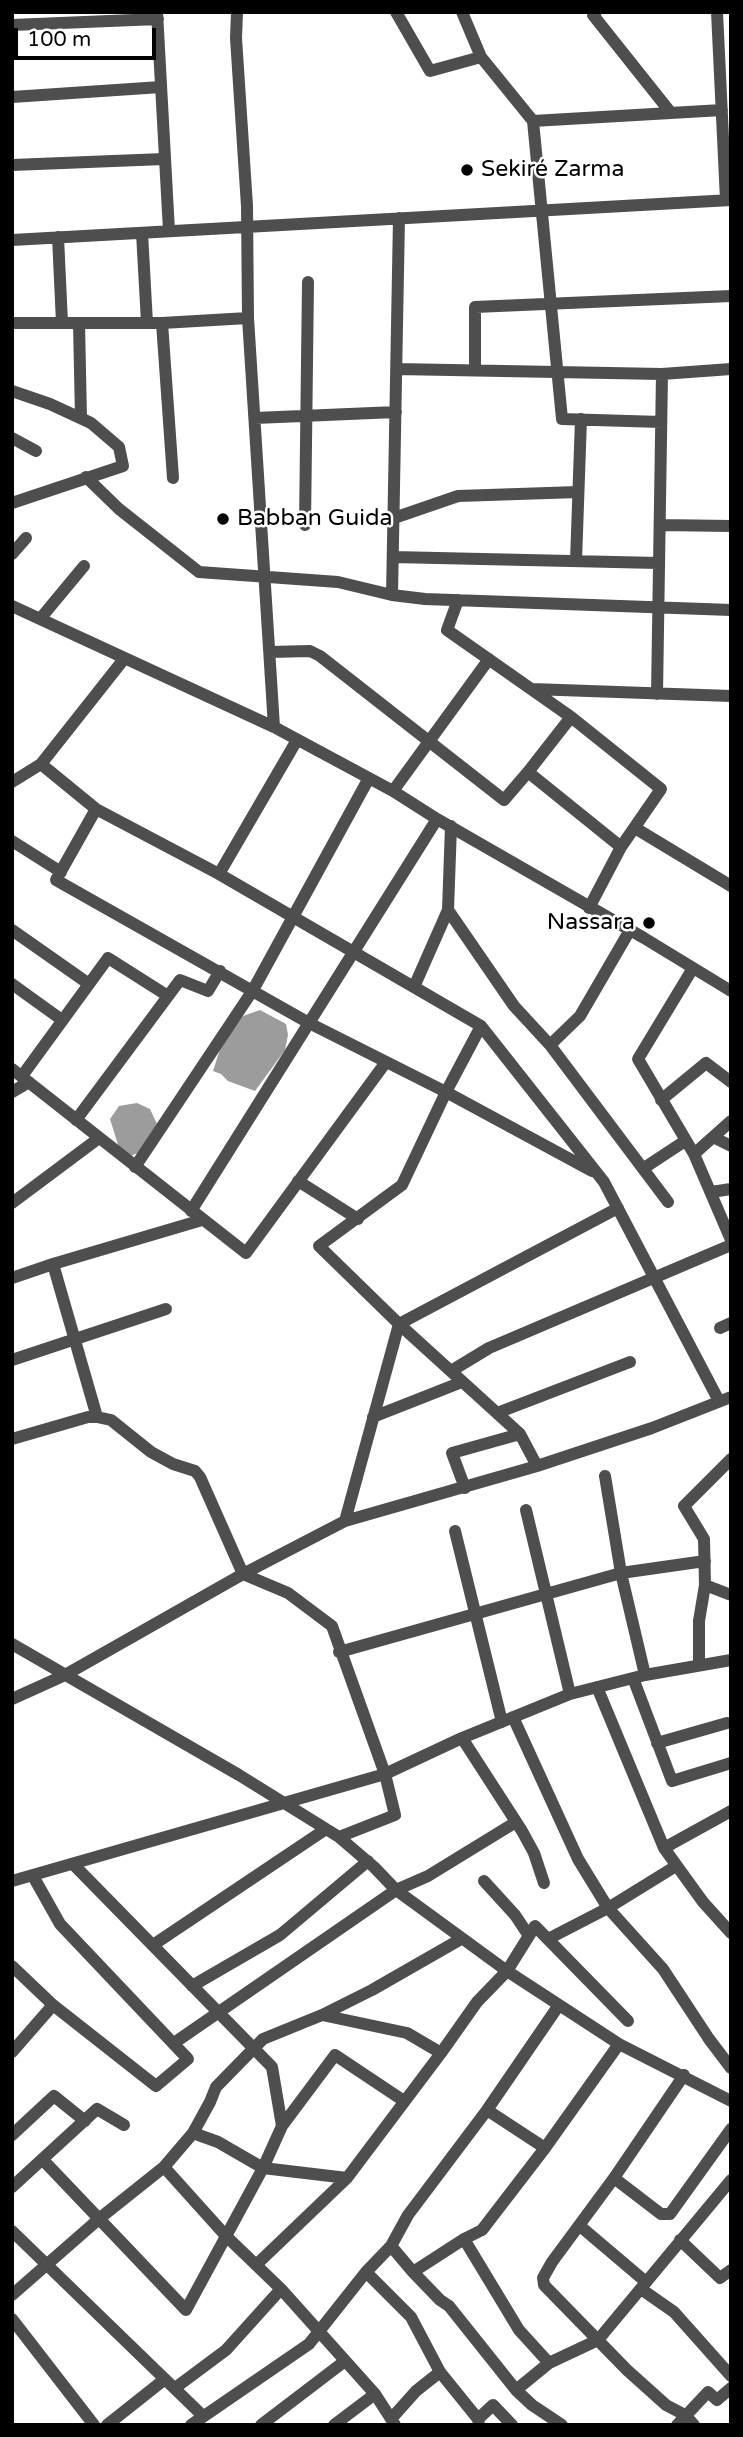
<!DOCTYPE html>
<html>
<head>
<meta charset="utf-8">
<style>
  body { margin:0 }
  #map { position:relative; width:743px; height:2437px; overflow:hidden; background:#fff; font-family:"Varela Round",sans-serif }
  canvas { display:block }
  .frame { position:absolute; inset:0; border:14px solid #000; pointer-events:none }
  .scale { position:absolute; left:14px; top:28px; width:142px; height:32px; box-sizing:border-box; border:4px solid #000; border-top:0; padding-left:9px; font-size:21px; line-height:24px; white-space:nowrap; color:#000; -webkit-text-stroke:5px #fff; paint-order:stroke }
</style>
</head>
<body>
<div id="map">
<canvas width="743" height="2437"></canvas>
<div class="frame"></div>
<div class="scale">100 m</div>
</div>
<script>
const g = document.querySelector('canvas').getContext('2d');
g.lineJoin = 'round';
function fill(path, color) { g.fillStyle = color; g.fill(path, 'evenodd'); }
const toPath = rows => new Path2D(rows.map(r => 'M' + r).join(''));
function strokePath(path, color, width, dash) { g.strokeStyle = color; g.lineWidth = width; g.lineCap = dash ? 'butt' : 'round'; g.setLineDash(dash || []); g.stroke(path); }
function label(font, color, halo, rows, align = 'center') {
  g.font = font + ' "Varela Round",sans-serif'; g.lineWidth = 5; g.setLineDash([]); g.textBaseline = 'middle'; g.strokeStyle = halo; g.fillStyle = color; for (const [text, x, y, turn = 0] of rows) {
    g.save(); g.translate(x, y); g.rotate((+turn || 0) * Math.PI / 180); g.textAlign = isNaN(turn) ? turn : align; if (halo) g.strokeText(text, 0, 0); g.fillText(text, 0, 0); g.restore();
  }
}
const water = toPath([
  [260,1010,286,1024,288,1035,285,1050,255,1091,228,1081,221,1074,213,1071,223,1040,243,1016],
  [137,1103,150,1109,157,1124,138,1153,130,1156,119,1148,110,1119,119,1106]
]);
const minor = toPath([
  [157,12,169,231],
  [237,12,236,38,247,206,248,318,274,727],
  [396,12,430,71,481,57],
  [462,12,481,57,533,121,562,419,661,422],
  [596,12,593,15,671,113],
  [717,12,726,200],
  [12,25,158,19],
  [12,97,161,87],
  [533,121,722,110],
  [12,165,164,159],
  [142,233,147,323],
  [58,237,62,323],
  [12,240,731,200],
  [12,323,162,323,248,318],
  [79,323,81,418],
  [162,323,173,478],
  [397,369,662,374,731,369],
  [475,369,475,307,731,296],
  [12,391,50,404,91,423,119,447,123,466,12,503],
  [255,418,396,412],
  [12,438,36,451],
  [86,477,119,509,199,572,338,582,392,595,425,599,731,610],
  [394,518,458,496,578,492],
  [305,525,308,282],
  [660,525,731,526],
  [12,554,26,538],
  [393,557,659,563],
  [576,561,581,419],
  [392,595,399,218],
  [458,600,447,630,571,717,661,789,621,847,589,908],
  [12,606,274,727,393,791,437,819,644,938,731,991],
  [40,619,84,566],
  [270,652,310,651,320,656,504,800,528,772],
  [532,689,731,696],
  [657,694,662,374],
  [571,717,528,772,621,847],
  [41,764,96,809,219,874,481,1026,604,1182,719,1401],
  [12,782,41,764,124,659],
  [393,791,489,659],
  [96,809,56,880,309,1023,446,1092,592,1171],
  [635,828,731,886],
  [12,841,61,872],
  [219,874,297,740],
  [448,910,514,1006,550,1045,668,1202],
  [12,930,89,984],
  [693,968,638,1059,694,1154,731,1240],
  [12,984,62,1020],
  [414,987,448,910,451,826],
  [481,1026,446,1092,402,1185,319,1246,399,1324,520,1434,537,1466],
  [550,1045,580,1016,630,930],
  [12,1069,246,1253,386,1062],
  [22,1076,108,958,168,996],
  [12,1092,29,1082],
  [661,1100,706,1063,731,1082],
  [76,1120,180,980,208,991,220,971],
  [713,1137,731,1146],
  [694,1154,731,1121],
  [135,1167,253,990,369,778],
  [644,1168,685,1141],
  [298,1181,358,1219],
  [711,1192,731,1189],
  [12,1203,99,1138],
  [191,1211,437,819],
  [53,1264,97,1417],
  [12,1278,53,1264,202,1220],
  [720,1328,731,1323],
  [12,1360,166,1309],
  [451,1371,489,1348,731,1245],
  [497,1413,630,1362],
  [373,1417,462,1382],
  [12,1439,88,1417,97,1417,111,1420,151,1452,173,1464,195,1471,200,1477,243,1574,288,1593,332,1626,385,1774,395,1815,339,1837],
  [605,1476,621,1573,645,1675],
  [465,1488,452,1453,520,1434],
  [526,1510,570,1694],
  [345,1521,399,1324,618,1208],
  [455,1531,502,1722],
  [705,1585,731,1595],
  [12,1644,239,1775,339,1837,374,1867,396,1890,507,1971,619,2044,731,2101],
  [339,1652,621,1573,705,1561],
  [699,1665,699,1621,705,1585,704,1539,684,1506,731,1459],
  [633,1678,672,1781,731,1763],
  [597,1687,664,1848,703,1902,731,1933],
  [12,1699,65,1675,243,1574,345,1521,537,1466,652,1428,731,1397],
  [513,1717,578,1859,608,1908,663,1969,709,2039,731,2068],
  [462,1738,522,1831,534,1853,544,1883],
  [657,1743,727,1723],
  [664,1848,731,1811],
  [73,1864,272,2067,282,2126],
  [12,1881,385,1774,462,1738,570,1694,645,1675,731,1660],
  [484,1881,515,1915,529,1936],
  [548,1939,608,1908,676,1866],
  [153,1945,326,1829],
  [12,1966,53,2005,156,2086,188,2059,60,1924,33,1876],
  [192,1986,280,1935,368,1861],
  [322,2015,407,2033,441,2053],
  [174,2043,396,1890,428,1876,516,1822],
  [12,2052,53,2005],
  [684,2075,614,2178,552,2262,543,2278,544,2285,627,2370,666,2405,685,2415,694,2425],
  [487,2110,545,2148],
  [193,2133,218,2142,263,2168,347,2178],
  [12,2135,54,2096,85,2121],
  [43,2160,186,2310,263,2168,282,2126,335,2055,404,2101],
  [164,2167,226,2236,281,2289,375,2394,395,2425],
  [614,2178,661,2214,670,2214,731,2129],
  [12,2187,97,2109,124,2125],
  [580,2226,646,2282],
  [12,2231,203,2416],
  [464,2239,519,2330,549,2363],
  [680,2240,720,2278,731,2270],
  [391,2246,413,2272,464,2239,482,2230,545,2148,619,2044],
  [256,2265,347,2178,441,2053,477,2002,507,1971,535,1926,628,2021],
  [366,2272,411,2317,440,2372,478,2419,479,2425],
  [413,2272,440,2300,449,2306,516,2390,532,2405,562,2425],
  [641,2289,674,2312,731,2376],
  [12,2295,100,2218,164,2167,193,2133,210,2102,216,2087,263,2039,322,2015,372,1990,461,1939],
  [12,2319,94,2425],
  [175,2388,226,2350,281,2289],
  [516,2390,549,2363,598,2340,731,2180],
  [391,2419,416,2391,440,2372],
  [478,2419,493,2405,512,2425],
  [107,2425,165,2379],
  [191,2425,309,2344,366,2272,391,2246,408,2215,487,2110,559,2005],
  [261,2425,345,2361],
  [334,2425,375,2394],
  [677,2425,708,2392,717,2400,731,2388]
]);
const markers = [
  [467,170,7,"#000"],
  [223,519,7,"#000"],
  [649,923,7,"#000"]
];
const poiNames = [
  ["Sekiré Zarma",481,170],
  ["Babban Guida",237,519],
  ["Nassara",635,923,"right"]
];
fill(water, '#9c9c9c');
strokePath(minor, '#4e4e4e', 12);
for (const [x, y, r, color] of markers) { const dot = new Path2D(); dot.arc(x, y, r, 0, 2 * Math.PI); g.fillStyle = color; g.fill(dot); strokePath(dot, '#fff', 2.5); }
label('23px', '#000', '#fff', poiNames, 'left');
</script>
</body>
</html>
